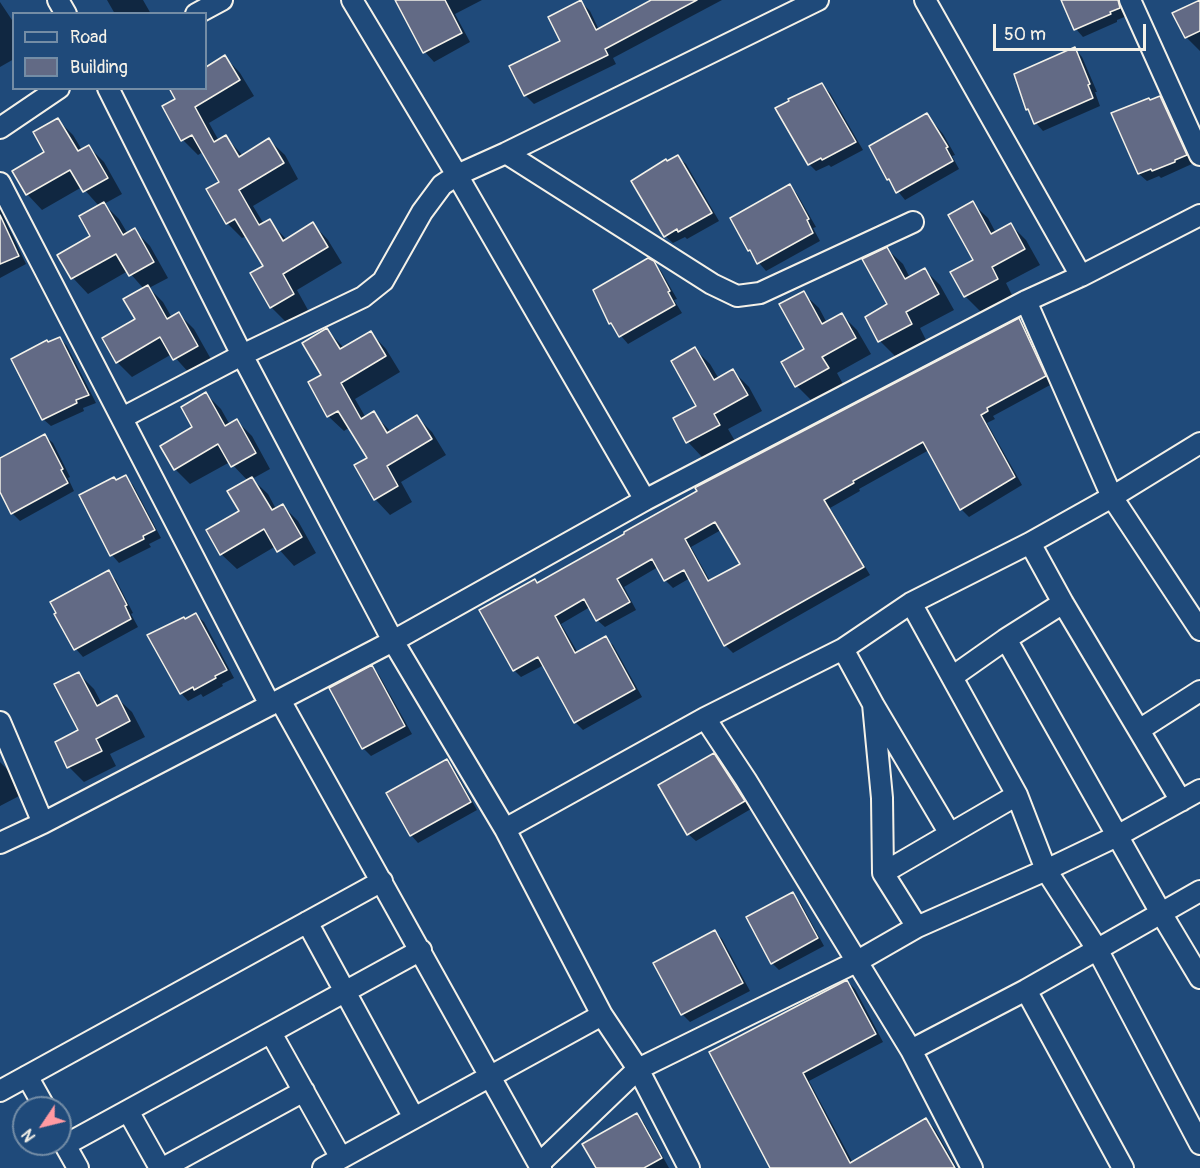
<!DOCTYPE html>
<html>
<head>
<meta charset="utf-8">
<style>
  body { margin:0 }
  #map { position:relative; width:1200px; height:1168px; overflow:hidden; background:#1f4a7a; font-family:Pangolin,sans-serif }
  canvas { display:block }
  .legend { position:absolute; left:12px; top:12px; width:195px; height:78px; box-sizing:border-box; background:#1f4a7a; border:2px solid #748da6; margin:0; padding:8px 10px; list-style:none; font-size:18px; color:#f4f1e8 }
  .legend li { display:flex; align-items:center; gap:12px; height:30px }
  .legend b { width:30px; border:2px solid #748da6 }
  .north { position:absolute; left:12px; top:1096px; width:60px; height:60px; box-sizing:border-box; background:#1f4a7a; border:2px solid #748da6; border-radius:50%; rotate:235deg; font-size:16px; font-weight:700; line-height:24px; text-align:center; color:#f4f1e8 }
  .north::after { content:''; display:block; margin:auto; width:21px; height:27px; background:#ff9aa2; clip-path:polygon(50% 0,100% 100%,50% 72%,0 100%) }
  .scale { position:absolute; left:993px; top:24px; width:153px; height:27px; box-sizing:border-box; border:3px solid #f4f1e8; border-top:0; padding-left:8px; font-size:18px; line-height:21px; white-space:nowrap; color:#f4f1e8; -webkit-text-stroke:4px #1f4a7a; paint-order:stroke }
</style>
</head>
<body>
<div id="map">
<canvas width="1200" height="1168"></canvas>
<ul class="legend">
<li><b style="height:8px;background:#1f4a7a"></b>Road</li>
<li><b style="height:16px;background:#626a85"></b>Building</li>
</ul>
<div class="north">N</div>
<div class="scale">50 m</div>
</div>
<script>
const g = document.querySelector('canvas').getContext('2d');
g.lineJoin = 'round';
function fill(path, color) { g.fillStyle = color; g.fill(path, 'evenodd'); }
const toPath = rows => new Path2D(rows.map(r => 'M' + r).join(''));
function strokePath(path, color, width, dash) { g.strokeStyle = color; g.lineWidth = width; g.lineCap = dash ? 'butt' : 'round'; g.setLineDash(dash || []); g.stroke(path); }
const shadow = toPath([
  [107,0,143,0,151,14,115,14],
  [397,0,482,0,455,14,470,42,434,62,425,52],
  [654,0,722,0,613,58,616,64,534,104,525,95,562,42,581,2,590,11,599,30],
  [1062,0,1123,0,1127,16,1117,20,1117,22,1083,37,1076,29],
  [1200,1,1200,51,1186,37],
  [0,2,14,23,14,59,0,67],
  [1075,49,1082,57,1097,92,1095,92,1100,106,1043,131,1036,123,1032,114,1027,109,1016,75],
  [225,57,240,73,254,96,209,123,219,141,226,137,243,156,269,140,285,155,298,179,253,206,264,224,269,221,287,240,313,224,328,240,342,263,297,290,308,310,286,322,271,307,265,266,247,236,242,238,227,223,221,182,203,152,198,155,183,140,164,107,206,88,206,69],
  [822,85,830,93,863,150,831,167,829,165,816,171,809,164],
  [1160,98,1168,106,1194,163,1161,178,1159,176,1147,181,1139,174,1151,101],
  [927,115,943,134,955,155,952,156,959,169,905,200,888,179],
  [58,120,73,135,82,150,89,147,104,162,122,194,104,204,119,219,128,234,134,230,150,246,168,278,149,288,163,302,172,318,179,314,194,329,212,361,190,374,172,354,132,377,117,362,137,320,144,289,128,271,88,294,73,278,59,256,92,237,99,206,82,187,42,210,27,194,14,172,46,153],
  [678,157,686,164,719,221,687,239,685,237,673,243,665,236,667,163],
  [790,186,797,194,816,227,813,228,820,241,766,271,749,251],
  [972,203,988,218,996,233,1011,225,1026,240,1040,265,1006,283,1012,295,981,312,965,296,975,260],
  [0,209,26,264,0,278],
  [887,249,903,264,910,278,925,270,940,285,954,310,920,328,926,340,895,356,880,341,889,305],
  [653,262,661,271,677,299,674,300,682,313,628,344,610,323],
  [803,293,819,308,827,323,842,315,857,330,871,354,837,373,843,384,812,401,797,386,806,350],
  [1019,320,1026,327,1052,384,993,416,995,419,987,423,1022,485,969,517,961,509,929,450,859,489,860,491,830,508,870,575,733,653,725,645,690,578,673,588,665,580,658,567,624,587,636,610,605,627,597,620,590,607,561,624,578,653,605,638,613,645,642,697,583,730,575,722,544,665,521,677,514,670,537,584],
  [721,530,742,565,710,581,691,547],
  [327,330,345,349,371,333,386,349,400,372,355,399,366,418,373,413,391,432,417,417,432,432,446,455,401,482,412,502,390,515,375,499,369,459,350,427,344,431,328,416,323,375],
  [60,338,67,346,96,403,83,408,84,411,51,426,43,419,49,343],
  [695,349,710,364,719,379,733,371,749,387,762,411,728,429,735,441,703,458,688,442,675,419,698,406],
  [206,394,221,409,230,425,237,421,252,436,270,469,252,479,268,494,276,509,283,506,298,521,316,553,294,566,276,546,237,569,221,554,241,512,248,481,230,462,190,484,175,469,194,427],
  [45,436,53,443,70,477,68,478,74,491,20,521,12,513,0,492,0,460],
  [126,477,133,485,161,538,149,544,151,547,119,563,112,555,116,482],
  [109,572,116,580,133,613,131,614,138,627,83,657,76,649],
  [196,615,204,622,234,678,222,684,223,686,203,697,201,694,188,701,181,693,185,620],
  [372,667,379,675,412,734,371,756,363,748],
  [79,674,94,689,102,704,116,697,132,712,145,737,110,754,116,766,84,782,69,767,80,731],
  [714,755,721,763,751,809,696,841,688,834],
  [447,761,454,769,477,810,418,843,411,835],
  [0,762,9,771,21,795,0,806],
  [793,894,800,902,824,946,779,970,772,963],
  [715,932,722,939,750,991,690,1022,682,1014],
  [847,981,855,989,883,1042,809,1081,853,1163,926,1120,934,1128,957,1168,771,1168,711,1052],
  [637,1115,644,1123,669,1168,597,1168]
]);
const building = toPath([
  [395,0,445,0,462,33,423,53,395,0],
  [581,0,596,30,651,0,697,0,605,49,608,55,524,96,509,66,560,41,548,17,581,0],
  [1061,0,1118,0,1120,8,1110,12,1111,14,1074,30,1061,0],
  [1200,0,1200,31,1185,38,1172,13,1200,0],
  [1075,47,1090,84,1088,85,1093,98,1034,124,1028,109,1026,110,1014,74,1075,47],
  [225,55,240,80,195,107,214,142,226,135,239,157,269,138,284,163,239,190,259,225,270,219,283,241,313,222,328,247,283,274,294,294,270,308,250,273,263,266,235,219,226,224,206,189,219,182,192,135,181,141,162,106,175,99,169,88,206,88,206,67,225,55],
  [822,83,856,142,822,160,821,158,808,165,775,108,789,101,788,99,822,83],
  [1160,96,1187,155,1175,160,1175,162,1152,171,1151,169,1138,174,1111,113,1149,98,1150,100,1160,96],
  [927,113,948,147,946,148,953,161,896,193,889,179,887,180,869,146,927,113],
  [58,118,78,151,89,145,108,178,83,192,70,170,26,195,12,171,44,152,33,132,58,118],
  [678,155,712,213,678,232,677,229,664,237,631,181,666,159,667,161,678,155],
  [790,184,809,219,807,220,813,233,757,264,750,250,748,251,730,218,790,184],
  [973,201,991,234,1011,223,1025,249,992,267,998,279,964,297,950,272,973,260,948,215,973,201],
  [104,202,123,235,135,228,154,262,129,276,116,254,71,279,57,255,90,236,79,216,104,202],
  [0,215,19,256,0,264,0,215],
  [887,247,905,279,925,268,939,294,906,312,912,324,878,342,865,317,887,304,862,259,887,247],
  [648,258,654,261,670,291,668,292,675,305,619,337,611,323,609,324,593,290,648,258],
  [148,285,167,319,179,312,198,346,173,360,160,337,116,363,102,338,135,319,123,299,148,285],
  [804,291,822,324,842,313,856,338,822,357,829,368,795,387,781,362,804,349,779,304,804,291],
  [1019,318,1046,376,987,408,988,411,981,415,1015,477,960,510,923,442,853,481,854,483,824,500,864,567,724,646,684,570,664,581,652,559,617,579,630,602,596,621,584,599,555,616,575,653,606,636,635,689,574,723,538,657,513,671,479,610,535,579,537,583,624,534,624,532,697,491,695,488,698,486,1019,318],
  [715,522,740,564,708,581,685,539,715,522],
  [327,328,340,349,371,331,386,356,341,383,361,419,374,411,387,433,417,415,432,439,387,466,398,486,374,500,354,465,367,458,338,411,327,417,308,382,321,375,302,343,327,328],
  [60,337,89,395,76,400,77,403,42,420,11,359,47,340,48,342,60,337],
  [695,347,714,380,733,369,748,395,714,414,720,425,686,443,673,418,696,406,671,361,695,347],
  [206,392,225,426,237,419,256,453,231,467,218,444,174,470,160,446,192,427,181,407,206,392],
  [45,434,63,469,61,470,68,483,11,514,0,492,0,458,45,434],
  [126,475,155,530,143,536,144,539,110,556,79,495,114,477,116,480,126,475],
  [252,477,272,510,283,504,302,537,277,552,264,529,220,555,206,530,239,511,227,491,252,477],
  [109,570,127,605,125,606,131,619,74,650,54,614,56,613,50,602,109,570],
  [196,613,227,670,215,676,216,678,194,690,193,687,180,694,147,635,184,617,185,619,196,613],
  [372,665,405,726,362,749,329,688,372,665],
  [79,672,97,706,117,695,130,721,96,739,102,751,67,768,55,742,78,730,54,684,79,672],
  [714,753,745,801,687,835,658,785,714,753],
  [447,759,471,802,410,836,386,793,447,759],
  [793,892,818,938,771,964,746,917,793,892],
  [715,930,743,983,681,1015,653,963,715,930],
  [847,980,876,1034,803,1073,850,1163,926,1118,955,1168,770,1168,709,1052,847,980],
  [637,1113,662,1158,644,1168,596,1168,582,1144,637,1113]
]);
const minor = toPath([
  [58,0,66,14],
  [352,0,457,175,645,500],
  [925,0,1081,276],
  [1130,0,1200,155],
  [196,14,222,0],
  [108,88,242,355,393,641,505,829,602,1015,638,1069,689,1168],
  [0,128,59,88],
  [506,153,712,284,737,296,760,293,913,222],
  [0,183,270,705],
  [1026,301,1112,497,1200,630],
  [122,418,242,355,363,297,383,281,422,212,442,185,457,175,506,153,818,0],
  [1030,543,1063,603,1181,801],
  [911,603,1017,795,1046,870,1097,949,1200,1144],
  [1006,639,1161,913,1200,978],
  [843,649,873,704,950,834],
  [952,677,1006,639,1063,603],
  [280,700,541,1168],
  [873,704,882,798,883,873,917,927],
  [705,718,746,780,911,1050,972,1168],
  [0,722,43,823],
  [1139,730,1200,691],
  [505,829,705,718,843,649,911,603,1030,543,1112,497,1200,443],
  [0,843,43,823,393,641,645,500,1026,301,1081,276,1200,215],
  [883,873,1017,795],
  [307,922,414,1118],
  [1026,990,1123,1168],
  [271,1033,341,1158],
  [911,1050,1026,990,1200,891],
  [27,1076,45,1108],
  [0,1091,382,881],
  [128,1111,160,1168],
  [60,1136,78,1168],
  [65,1145,421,950],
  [539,1164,638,1069,856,962,917,927,1046,870,1117,836,1200,790],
  [163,1168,304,1091],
  [323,1168,602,1015]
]);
fill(shadow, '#0007');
fill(building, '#626a85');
strokePath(building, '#f4f1e8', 1.5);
strokePath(minor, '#f4f1e8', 24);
strokePath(minor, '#1f4a7a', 20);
</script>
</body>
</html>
